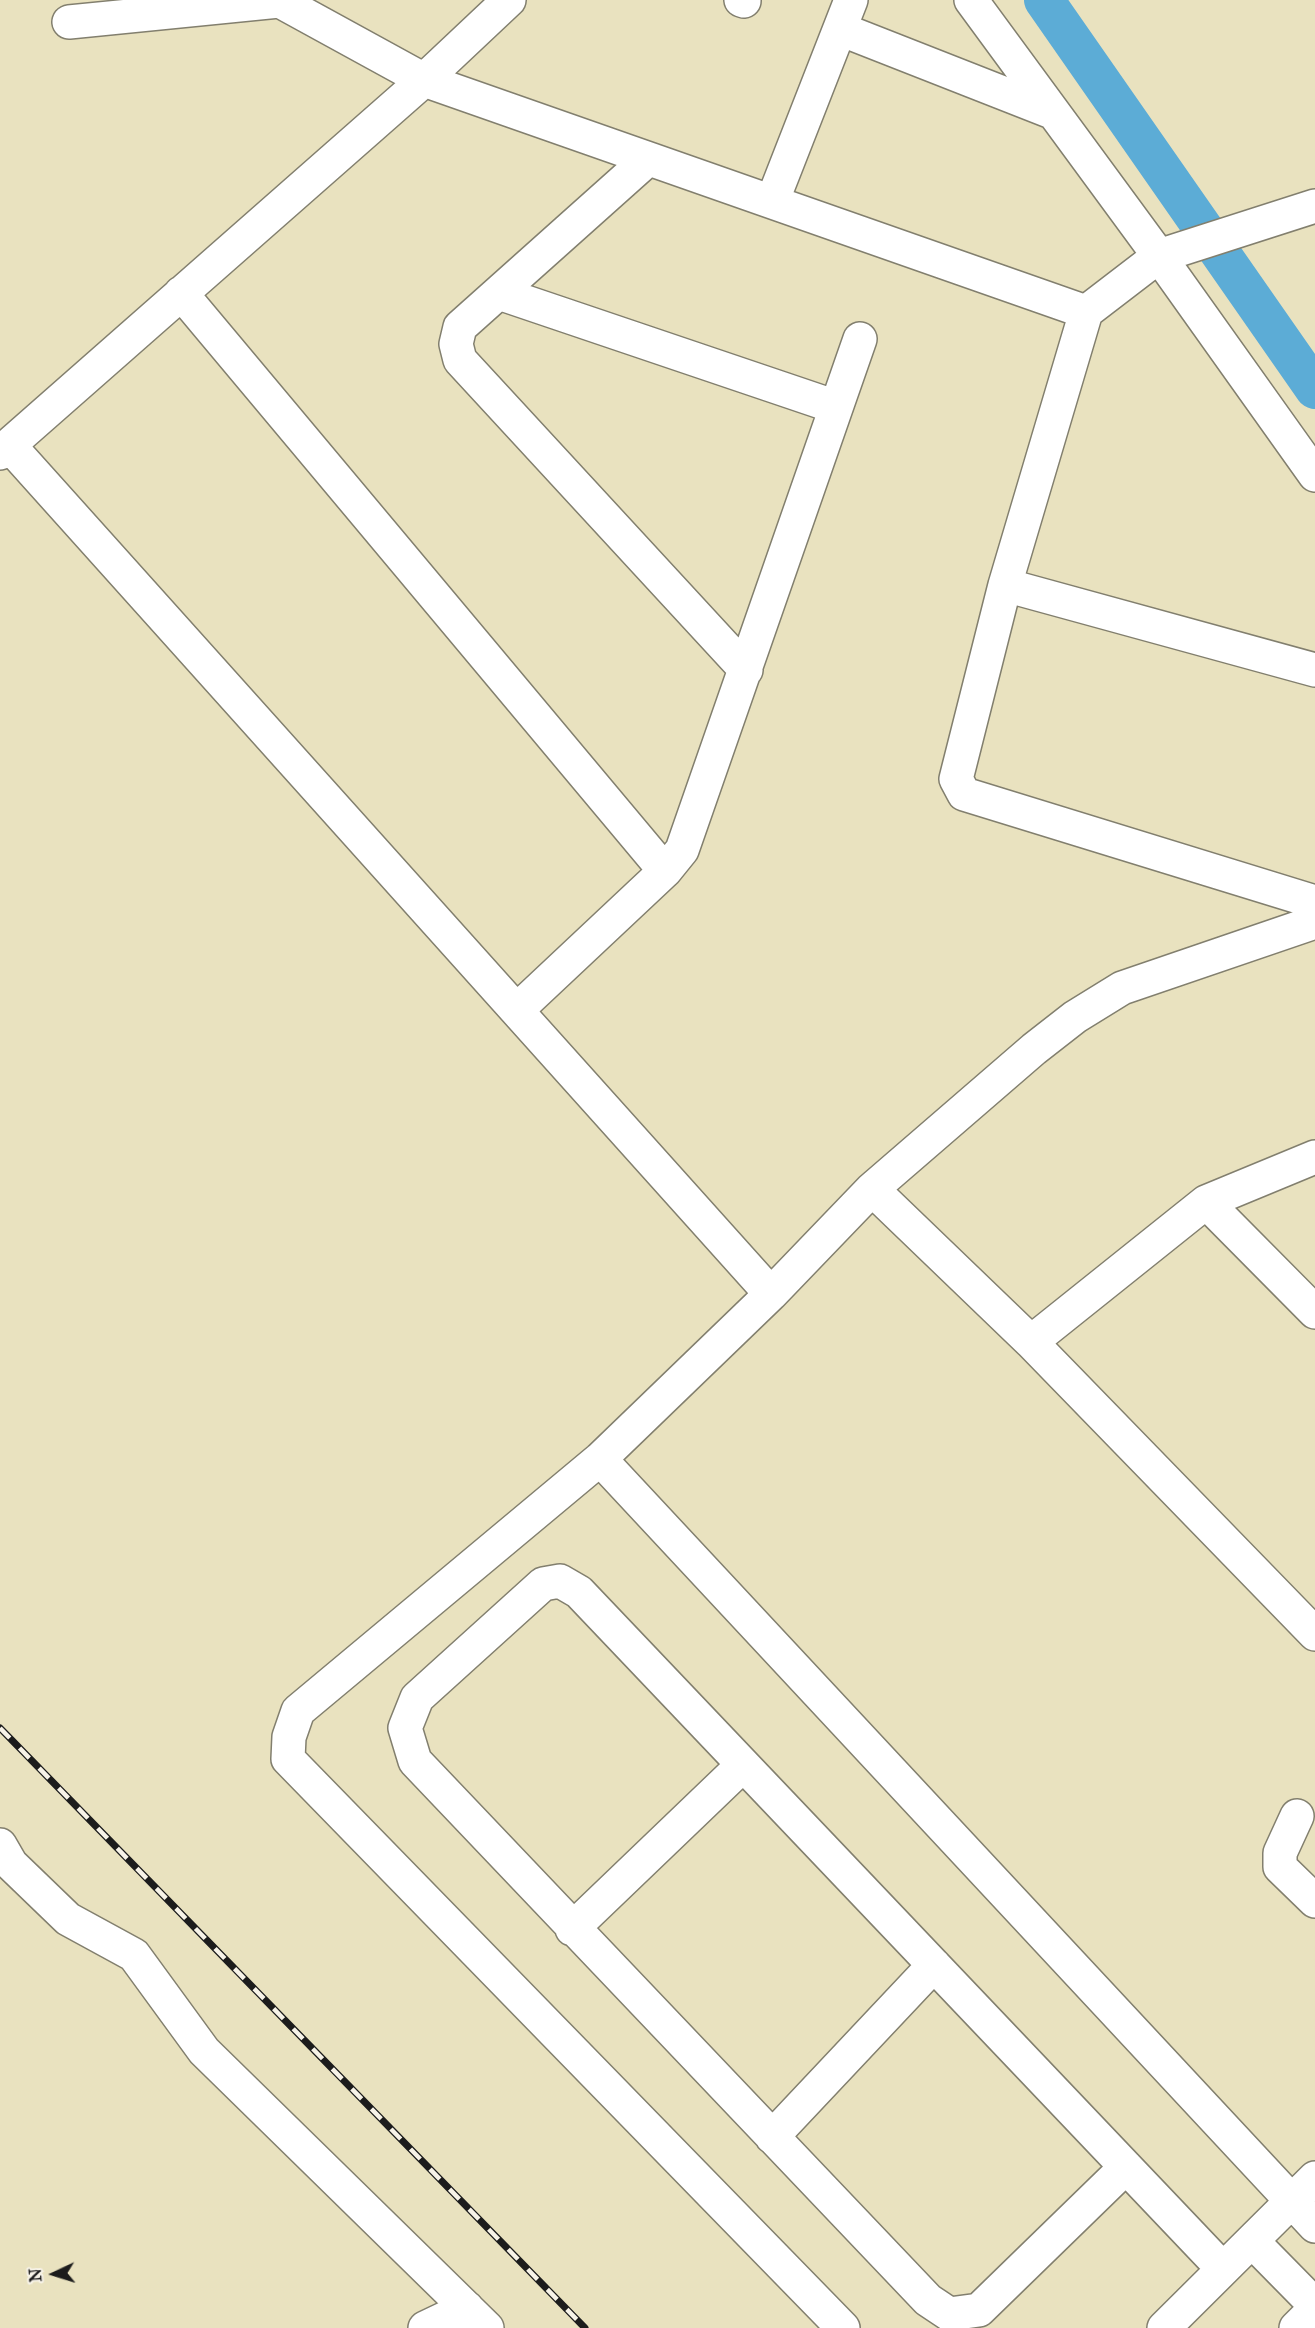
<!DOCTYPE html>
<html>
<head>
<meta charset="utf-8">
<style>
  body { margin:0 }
  #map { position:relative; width:1315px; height:2328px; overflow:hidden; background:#e9e2bf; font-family:"IM FELL Great Primer",serif }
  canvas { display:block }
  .north { position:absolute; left:24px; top:2244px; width:60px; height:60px; -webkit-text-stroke:4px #f7f3e8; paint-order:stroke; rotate:266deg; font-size:16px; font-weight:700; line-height:24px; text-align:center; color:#1c1c1c }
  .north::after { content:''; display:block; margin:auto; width:21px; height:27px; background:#1c1c1c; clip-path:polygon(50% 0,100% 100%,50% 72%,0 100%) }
</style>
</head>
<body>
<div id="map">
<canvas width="1315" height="2328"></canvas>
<div class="north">N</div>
</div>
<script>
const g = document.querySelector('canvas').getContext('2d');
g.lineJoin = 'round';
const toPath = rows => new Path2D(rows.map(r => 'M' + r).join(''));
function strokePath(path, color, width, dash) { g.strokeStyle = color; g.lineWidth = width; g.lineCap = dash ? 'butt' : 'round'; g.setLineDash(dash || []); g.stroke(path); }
const canal = toPath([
  [1044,0,1315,389]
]);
const street = toPath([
  [278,0,424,80,1086,312,1159,256,1315,206],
  [741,0,744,1],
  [971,0,1159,256,1315,475],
  [69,22,279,1],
  [840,29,1054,113],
  [648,159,460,327,456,344,460,360,746,670],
  [772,202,851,0],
  [181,293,665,871],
  [499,293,836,407],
  [1086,312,1005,585,956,779,964,794,1315,902],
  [9,445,771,1294],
  [0,453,424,80,509,0],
  [1005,585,1315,670],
  [517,1010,665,871,682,850,860,339],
  [872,1189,1031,1342,1315,1634],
  [1206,1202,1315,1312],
  [1031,1342,1206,1202,1315,1157],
  [600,1459,1315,2226],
  [1297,1816,1280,1853,1280,1867,1315,1901],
  [0,1845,11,1864,68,1919,134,1955,204,2051,487,2328],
  [572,1929,743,1765],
  [772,2137,934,1965],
  [1126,2167,979,2310,949,2314,928,2300,415,1761,405,1728,417,1698,543,1584,560,1581,579,1592,1126,2167,1223,2269],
  [1252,2241,1315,2305],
  [425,2328,467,2308],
  [843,2328,288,1759,289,1737,298,1711,600,1459,771,1294,872,1189,1034,1049,1075,1017,1122,988,1315,922],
  [1164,2328,1315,2178],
  [1296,2328,1315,2309]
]);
const rail = toPath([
  [0,1728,585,2328]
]);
strokePath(canal, '#5cacd6', 40);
strokePath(street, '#827f6e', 36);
strokePath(street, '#fff', 33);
strokePath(rail, '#1c1c1c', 7);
strokePath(rail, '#f7f3e8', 4.5, [14]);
</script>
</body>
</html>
